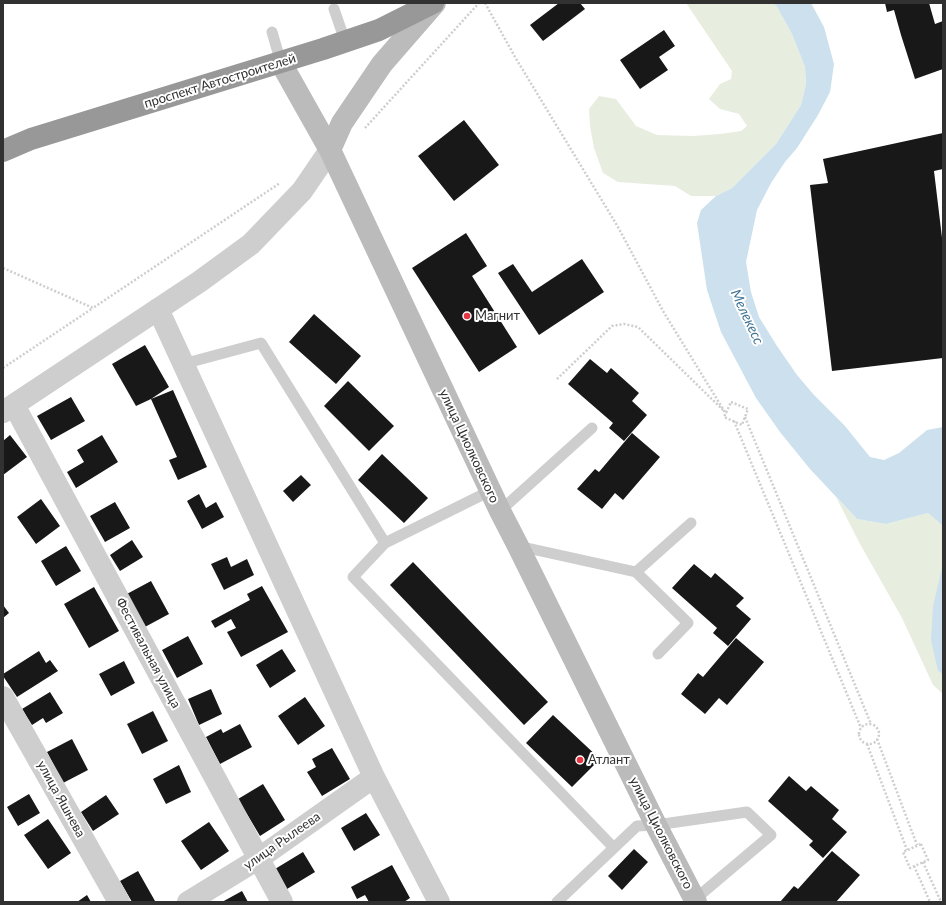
<!DOCTYPE html>
<html>
<head>
<meta charset="utf-8">
<style>
  body { margin:0 }
  #map { position:relative; width:946px; height:905px; overflow:hidden; background:#fff; font-family:Lato,sans-serif }
  canvas { display:block }
  .frame { position:absolute; inset:0; border:4px solid #313131; pointer-events:none }
</style>
</head>
<body>
<div id="map">
<canvas width="946" height="905"></canvas>
<div class="frame"></div>
</div>
<script>
const g = document.querySelector('canvas').getContext('2d');
g.lineJoin = 'round';
function fill(path, color) { g.fillStyle = color; g.fill(path, 'evenodd'); }
const toPath = rows => new Path2D(rows.map(r => 'M' + r).join(''));
function strokePath(path, color, width, dash) { g.strokeStyle = color; g.lineWidth = width; g.lineCap = dash ? 'butt' : 'round'; g.setLineDash(dash || []); g.stroke(path); }
function label(font, color, halo, rows, align = 'center') {
  g.font = font + ' Lato,sans-serif'; g.lineWidth = 4; g.setLineDash([]); g.textBaseline = 'middle'; g.strokeStyle = halo; g.fillStyle = color; for (const [text, x, y, turn = 0] of rows) {
    g.save(); g.translate(x, y); g.rotate((+turn || 0) * Math.PI / 180); g.textAlign = isNaN(turn) ? turn : align; if (halo) g.strokeText(text, 0, 0); g.fillText(text, 0, 0); g.restore();
  }
}
const green = toPath([
  [686,3,773,3,777,7,792,34,805,67,806,84,801,105,776,144,732,188,716,196,691,196,675,186,618,182,603,173,594,148,590,126,589,109,599,96,616,99,636,126,657,135,693,136,720,134,741,131,747,126,739,114,720,109,709,99,720,84,731,79,732,71],
  [836,497,857,519,886,524,928,513,943,526,943,564,938,671,943,674,943,694,933,685,902,618,860,544]
]);
const water = toPath([
  [773,3,811,3,824,27,834,64,830,92,818,115,797,148,785,162,771,183,757,210,746,262,751,292,759,317,777,346,797,375,814,395,845,426,870,457,884,460,899,453,927,430,943,427,943,526,928,513,886,524,857,519,810,469,780,432,756,398,721,332,707,290,697,223,701,210,716,196,732,188,776,144,801,105,806,84,805,67,792,34,777,7],
  [943,564,943,674,938,671,931,640,933,606]
]);
const building = toPath([
  [559,3,580,3,585,9,543,41,530,25],
  [885,3,929,3,935,24,943,21,943,69,915,79,901,35,894,10,887,12],
  [664,30,675,46,659,57,668,70,640,89,620,60],
  [464,120,499,165,454,201,418,156],
  [943,133,943,169,934,171,943,246,943,358,832,371,810,185,828,183,823,159],
  [466,233,487,266,472,276,517,347,479,372,412,268],
  [582,259,604,292,539,335,498,273,513,264,532,292],
  [314,314,361,356,336,384,289,342],
  [145,345,169,387,151,399,173,390,207,467,178,480,169,460,177,457,151,399,136,406,112,364],
  [590,359,607,373,611,368,639,393,632,401,647,415,624,441,609,428,613,423,568,384],
  [348,381,394,426,369,451,324,406],
  [71,397,85,421,51,440,37,416],
  [632,433,660,457,623,500,615,493,602,509,577,489,595,469,599,472],
  [10,435,27,457,3,475,3,441],
  [102,435,118,462,76,488,67,472,84,462,77,450],
  [382,454,428,498,404,523,358,480],
  [301,475,311,485,293,502,283,491],
  [199,494,206,508,216,502,224,517,202,529,187,501],
  [41,499,60,526,36,544,17,517],
  [115,502,130,528,105,542,90,516],
  [132,540,143,557,120,571,110,555],
  [66,546,81,571,56,586,41,561],
  [227,557,231,567,247,559,254,575,224,590,211,564],
  [413,562,548,702,524,725,390,585],
  [694,564,711,578,715,573,744,598,736,606,751,619,728,646,713,633,717,628,672,588],
  [151,581,169,614,143,628,125,595],
  [262,586,288,632,241,657,227,632,236,628,231,619,215,628,211,621,250,600,247,594],
  [94,587,119,631,89,648,64,604],
  [3,605,9,613,3,618],
  [188,636,203,664,177,678,162,650],
  [736,638,764,662,727,705,719,698,705,714,681,694,698,673,703,677],
  [282,649,296,671,270,688,256,665],
  [39,651,46,663,50,660,58,671,17,697,3,676,3,674],
  [124,661,135,683,111,696,99,674],
  [211,689,222,714,199,725,188,699],
  [50,692,63,713,46,723,43,718,32,725,22,709],
  [305,697,325,726,298,745,278,716],
  [153,711,168,741,142,754,127,724],
  [553,715,600,759,572,787,526,743],
  [240,724,252,747,220,764,206,737,221,729,223,733],
  [72,739,88,770,63,783,47,752],
  [332,748,350,779,322,796,307,772,316,767,312,759],
  [179,765,191,792,166,804,153,779],
  [789,776,806,791,811,786,839,810,832,819,847,832,823,858,809,845,813,841,768,801],
  [263,784,285,820,260,836,238,799],
  [29,794,40,813,18,826,7,807],
  [106,795,119,814,93,831,81,812],
  [366,813,380,835,354,851,341,828],
  [48,819,71,853,48,869,24,835],
  [209,822,229,851,201,870,181,841],
  [634,849,648,862,622,890,608,876],
  [832,851,860,875,836,902,780,902,794,886,798,889],
  [303,852,315,872,287,889,275,869],
  [392,865,410,898,404,902,369,902,365,895,357,899,351,887],
  [138,871,155,901,153,902,132,902,120,881],
  [242,891,248,902,222,902],
  [87,895,91,902,77,902]
]);
const path = toPath([
  [485,3,515,57,618,227,663,311,726,414],
  [365,128,479,3],
  [3,268,93,308,280,183],
  [3,368,93,308],
  [557,379,612,326,624,324,638,327,723,410],
  [731,402,748,409,742,425,724,417,731,402],
  [745,417,871,724],
  [734,421,861,728],
  '859 734a10 10 0 1 1 20 0a10 10 0 1 1-20 0Z',
  [877,739,917,845],
  [867,744,907,850],
  [921,844,928,860,910,868,903,852,921,844],
  [923,862,941,902],
  [914,866,930,902]
]);
const lane = toPath([
  [334,9,345,41],
  [272,32,281,63],
  [183,364,261,343,385,543],
  [490,491,385,543,353,577,614,848],
  [500,511,592,428],
  [518,546,636,572],
  [658,654,688,623,636,572,691,523],
  [557,902,637,826,656,825,747,812,771,835,694,900]
]);
const street = toPath([
  [158,309,374,777,439,902],
  [14,405,282,902],
  [3,412,199,282,251,244,302,191,330,150],
  [3,697,119,902],
  [188,902,258,859,374,777]
]);
const secondary = toPath([
  [281,63,330,150,500,511,518,546,656,825,696,902],
  [330,150,342,123,382,64,435,3]
]);
const highway = toPath([
  [3,151,31,139,323,49,379,30,433,3]
]);
const markers = [
  [467,316,4,"#e63643"],
  [580,760,4,"#e63643"]
];
const streetNames = [
  ["проспект Автостроителей",220,81,-17],
  ["улица Циолковского",469,446,65],
  ["Фестивальная улица",148,653,62],
  ["улица Яшнева",61,799,61],
  ["улица Циолковского",661,833,63],
  ["улица Рылеева",282,841,-35]
];
const poiNames = [
  ["Магнит",475,316],
  ["Атлант",588,760]
];
const waterNames = [
  ["Мелекесс",747,317,65]
];
fill(green, '#e7eedf');
fill(water, '#cce0ed');
fill(building, '#181818');
strokePath(path, '#cecece', 2.5, [2, 2]);
strokePath(lane, '#cecece', 11);
strokePath(street, '#cecece', 22);
strokePath(secondary, '#bbb', 22);
strokePath(highway, '#989898', 22);
for (const [x, y, r, color] of markers) { const dot = new Path2D(); dot.arc(x, y, r, 0, 2 * Math.PI); g.fillStyle = color; g.fill(dot); strokePath(dot, '#fff', 1.5); }
label('13px', '#313131', '#fff', streetNames);
label('13px', '#313131', '#fff', poiNames, 'left');
label('italic 14px', '#3e7394', '#fff', waterNames);
</script>
</body>
</html>
